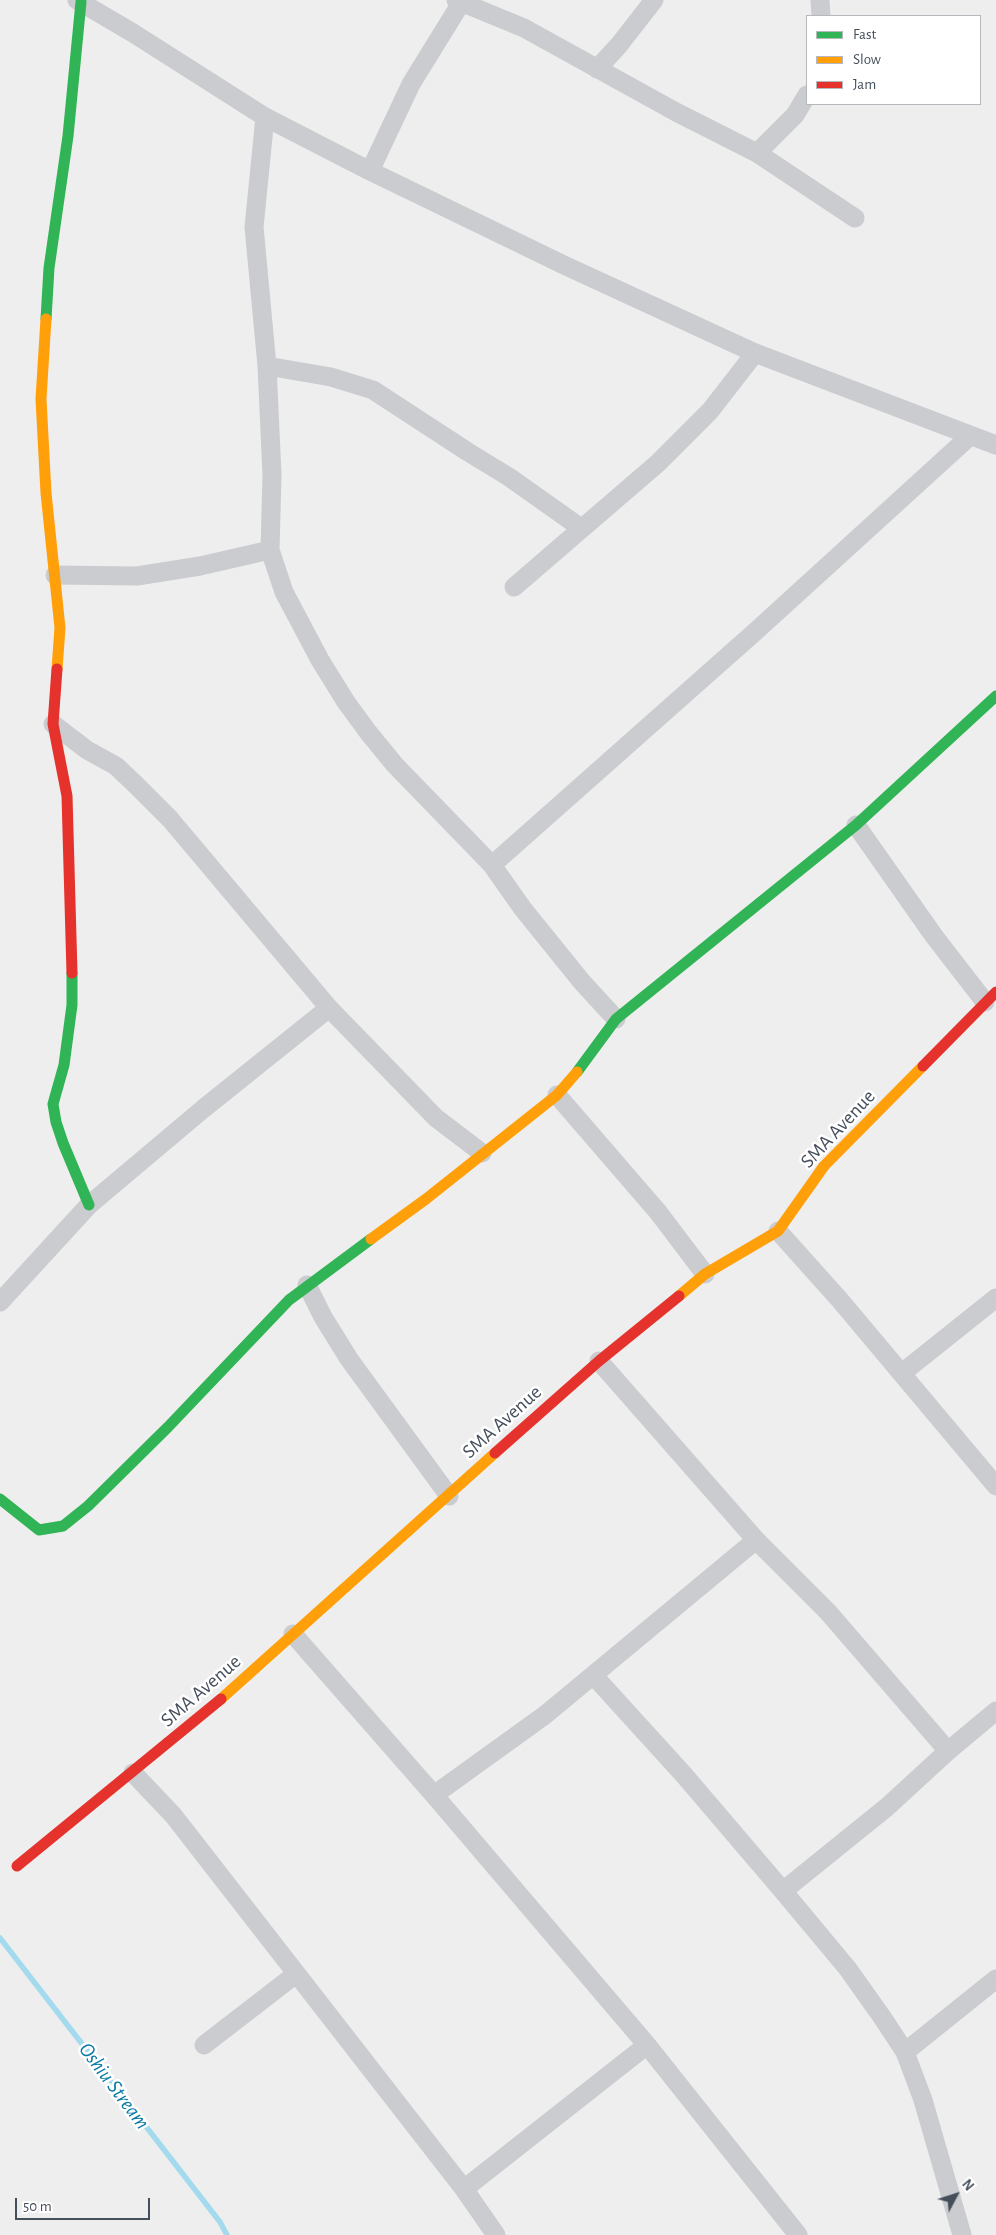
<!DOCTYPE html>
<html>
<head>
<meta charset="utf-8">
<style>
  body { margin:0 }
  #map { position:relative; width:996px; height:2235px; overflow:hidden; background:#efeeee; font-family:"Alegreya Sans",sans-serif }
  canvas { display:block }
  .legend { position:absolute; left:806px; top:15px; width:175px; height:90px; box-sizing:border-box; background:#fff; border:1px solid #b5b9bd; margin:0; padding:6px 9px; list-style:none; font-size:15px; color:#454f5b }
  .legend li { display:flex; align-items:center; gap:10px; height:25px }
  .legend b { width:25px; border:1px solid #b5b9bd }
  .north { position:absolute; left:931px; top:2170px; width:50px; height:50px; -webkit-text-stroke:4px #fff; paint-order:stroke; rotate:50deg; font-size:14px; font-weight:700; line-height:20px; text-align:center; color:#454f5b }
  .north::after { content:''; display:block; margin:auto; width:18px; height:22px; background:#454f5b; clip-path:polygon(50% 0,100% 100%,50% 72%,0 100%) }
  .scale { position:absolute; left:15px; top:2198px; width:135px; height:22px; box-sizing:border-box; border:2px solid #454f5b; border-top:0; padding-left:6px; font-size:15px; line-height:18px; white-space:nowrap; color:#454f5b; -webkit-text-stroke:4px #fff; paint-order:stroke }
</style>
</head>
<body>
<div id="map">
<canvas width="996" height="2235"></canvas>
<ul class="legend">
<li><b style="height:6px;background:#30b455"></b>Fast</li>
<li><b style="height:6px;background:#ff9f0a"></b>Slow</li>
<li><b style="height:6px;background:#e5322d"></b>Jam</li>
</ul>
<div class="north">N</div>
<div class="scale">50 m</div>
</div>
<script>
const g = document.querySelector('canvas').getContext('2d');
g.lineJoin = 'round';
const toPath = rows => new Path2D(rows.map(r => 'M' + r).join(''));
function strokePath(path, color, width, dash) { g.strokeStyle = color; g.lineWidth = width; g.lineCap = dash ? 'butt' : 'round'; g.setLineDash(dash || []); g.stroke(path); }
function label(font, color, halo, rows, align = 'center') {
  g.font = font + ' "Alegreya Sans",sans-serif'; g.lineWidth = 5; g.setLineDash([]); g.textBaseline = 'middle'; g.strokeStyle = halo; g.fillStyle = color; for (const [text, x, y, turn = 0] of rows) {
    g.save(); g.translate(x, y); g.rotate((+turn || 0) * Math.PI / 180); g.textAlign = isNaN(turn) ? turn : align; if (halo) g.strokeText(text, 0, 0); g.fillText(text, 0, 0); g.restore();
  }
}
const stream = toPath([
  [0,1938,220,2222,227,2235]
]);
const street = toPath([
  [77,0,133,33,265,117,370,171,566,266,755,353,996,445],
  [456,0,524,28,676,112,757,153,855,218],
  [820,0,821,16],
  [597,69,619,45,654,0],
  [265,117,254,227,267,366,272,475,270,550,284,592,320,660,346,702,368,732,395,765,492,865,523,909,582,982,616,1019],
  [757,153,795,115,807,95],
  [370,171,411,84,461,3],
  [267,366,331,377,373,390,468,452,509,477,581,528],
  [55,575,137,576,200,566,270,550],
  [514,587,658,463,710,411,755,353],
  [53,724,87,750,116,766,136,785,170,819,329,1008,436,1118,482,1153],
  [856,825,934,936,985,1002],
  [492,865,756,631,970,436],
  [557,1095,658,1212,705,1274],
  [778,1231,839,1299,996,1486],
  [307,1285,323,1317,349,1359,449,1496],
  [0,1302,89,1205,203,1109,329,1008],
  [599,1361,756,1540,828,1612,948,1751],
  [902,1373,996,1298],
  [293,1634,434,1795,647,2045,798,2235],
  [594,1676,684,1775,783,1891,848,1969,882,2017,905,2052,923,2100,962,2235],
  [133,1773,173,1815,464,2189,496,2235],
  [434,1795,545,1715,756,1540],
  [783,1891,887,1807,948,1751,996,1711],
  [204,2045,296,1974],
  [905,2052,996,1979],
  [464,2189,647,2045]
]);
const fast = toPath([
  [46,319,49,268,68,136,81,2],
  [72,973,72,1005,64,1065,53,1104,56,1122,63,1143,89,1205],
  [577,1072,616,1019,856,825,996,696],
  [0,1499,39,1530,63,1526,88,1506,168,1427,289,1300,371,1239]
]);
const slow = toPath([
  [46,319,41,399,46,493,60,628,57,669],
  [371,1239,426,1199,557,1095,577,1072],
  [679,1296,705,1274,778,1231,824,1166,923,1066],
  [221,1699,495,1453]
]);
const jam = toPath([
  [57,669,53,724,67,796,72,973],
  [923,1066,996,992],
  [495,1453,599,1361,679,1296],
  [17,1866,221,1699]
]);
const streetNames = [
  ["SMA Avenue",838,1129,-47],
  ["SMA Avenue",502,1422,-42],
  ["SMA Avenue",201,1691,-41]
];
const waterNames = [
  ["Oshiu Stream",114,2086,53]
];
strokePath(stream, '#a4daee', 5.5);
strokePath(street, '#cacccf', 19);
strokePath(fast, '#30b455', 11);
strokePath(slow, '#ff9f0a', 11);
strokePath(jam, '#e5322d', 11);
label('20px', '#454f5b', '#fff', streetNames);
label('italic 21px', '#087aa3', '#fff', waterNames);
</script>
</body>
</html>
